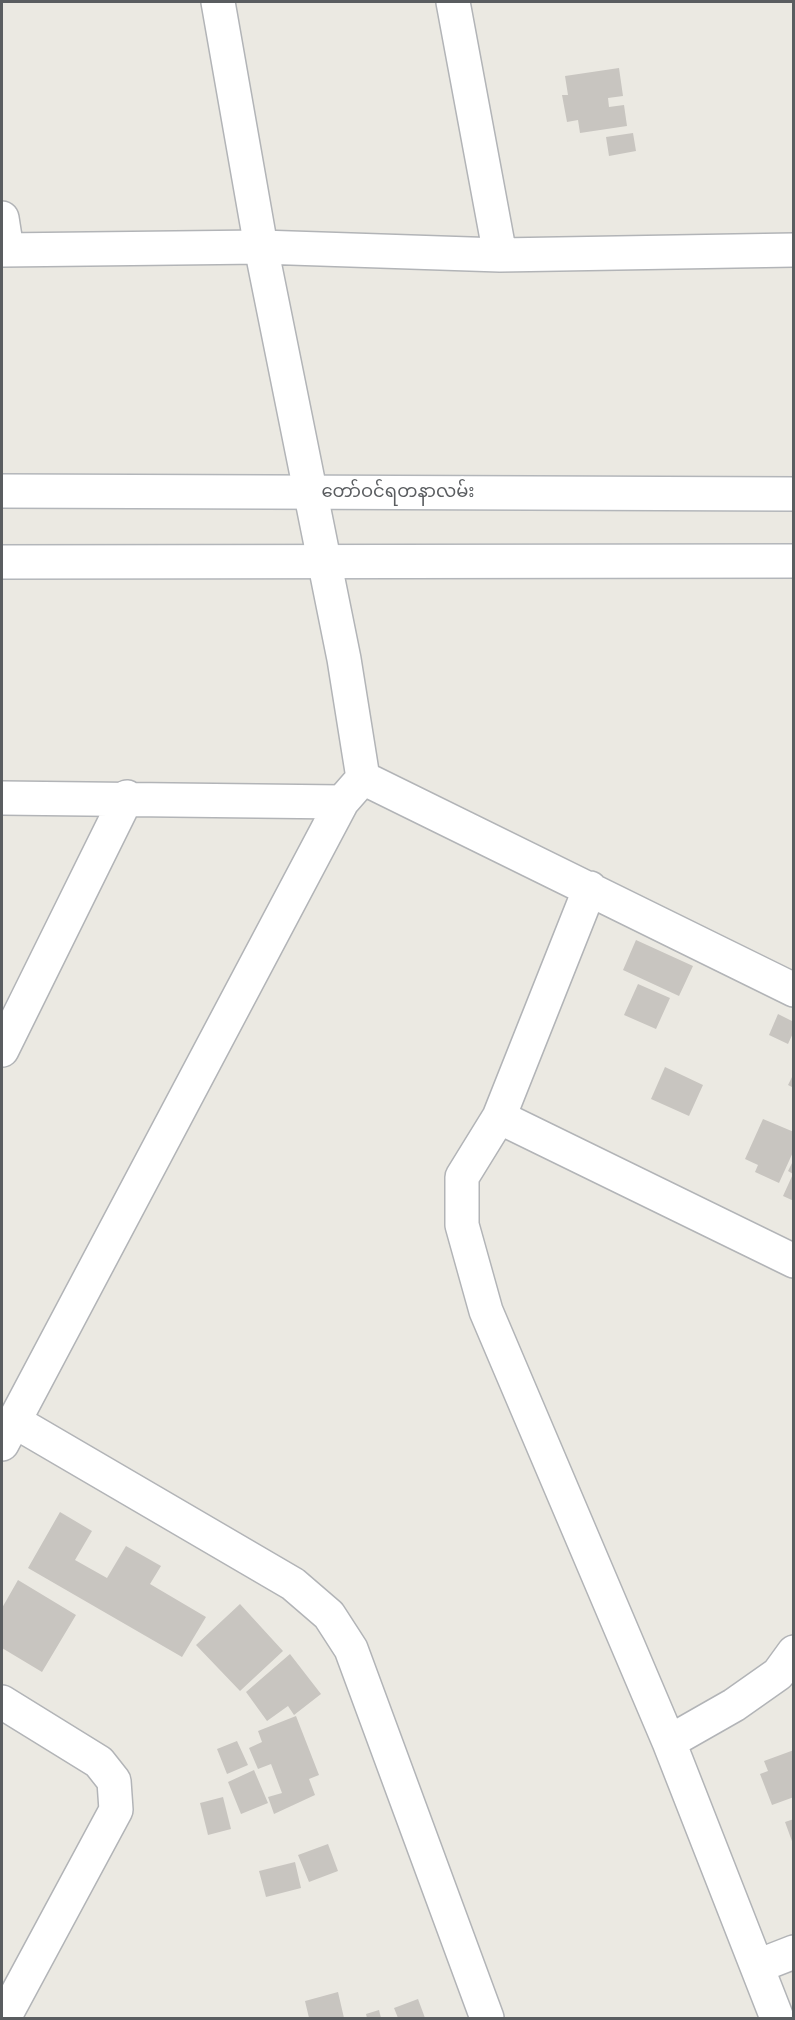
<!DOCTYPE html>
<html>
<head>
<meta charset="utf-8">
<style>
  body { margin:0 }
  #map { position:relative; width:795px; height:2020px; overflow:hidden; background:#ebe9e2; font-family:"Public Sans",sans-serif }
  canvas { display:block }
  .frame { position:absolute; inset:0; border:3px solid #5a5d60; pointer-events:none }
</style>
</head>
<body>
<div id="map">
<canvas width="795" height="2020"></canvas>
<div class="frame"></div>
</div>
<script>
const g = document.querySelector('canvas').getContext('2d');
g.lineJoin = 'round';
function fill(path, color) { g.fillStyle = color; g.fill(path, 'evenodd'); }
const toPath = rows => new Path2D(rows.map(r => 'M' + r).join(''));
function strokePath(path, color, width, dash) { g.strokeStyle = color; g.lineWidth = width; g.lineCap = dash ? 'butt' : 'round'; g.setLineDash(dash || []); g.stroke(path); }
function label(font, color, halo, rows, align = 'center') {
  g.font = font + ' "Public Sans","Noto Sans Myanmar",sans-serif'; g.lineWidth = 5; g.setLineDash([]); g.textBaseline = 'middle'; g.strokeStyle = halo; g.fillStyle = color; for (const [text, x, y, turn = 0] of rows) {
    g.save(); g.translate(x, y); g.rotate((+turn || 0) * Math.PI / 180); g.textAlign = isNaN(turn) ? turn : align; if (halo) g.strokeText(text, 0, 0); g.fillText(text, 0, 0); g.restore();
  }
}
const building = toPath([
  [619,68,623,96,608,98,609,107,624,105,627,126,580,133,578,120,567,122,562,95,568,95,565,76],
  [633,133,636,151,609,156,606,137],
  [636,940,693,966,679,996,623,970],
  [638,984,670,998,656,1029,624,1015],
  [778,1014,794,1022,794,1031,788,1044,769,1035],
  [665,1067,703,1085,689,1116,651,1099],
  [794,1073,794,1088,788,1085],
  [763,1119,794,1132,794,1150,779,1183,755,1172,758,1165,745,1159],
  [794,1159,794,1201,783,1196,793,1174,788,1171],
  [60,1512,92,1531,75,1560,107,1578,126,1546,161,1566,150,1584,206,1617,182,1657,28,1568],
  [18,1580,76,1615,42,1672,2,1648,2,1608],
  [240,1604,283,1651,240,1691,196,1645],
  [290,1654,321,1694,294,1715,288,1706,267,1721,246,1692],
  [296,1716,319,1775,309,1779,315,1795,274,1814,268,1797,282,1793,271,1764,258,1769,249,1748,262,1742,258,1731],
  [237,1741,248,1765,227,1774,217,1749],
  [794,1750,794,1797,772,1805,760,1774,768,1771,764,1761],
  [254,1770,268,1803,241,1814,228,1782],
  [223,1797,231,1829,208,1835,200,1803],
  [794,1819,794,1844,793,1844,785,1822],
  [328,1844,338,1871,309,1882,298,1855],
  [295,1862,301,1888,266,1897,259,1871],
  [338,1992,344,2018,309,2018,305,2001],
  [418,1999,425,2018,398,2018,394,2008],
  [379,2010,381,2018,367,2018,366,2014]
]);
const street = toPath([
  [218,2,261,247,344,659,363,778],
  [453,2,500,255],
  [2,218,7,250],
  [2,250,261,247,500,255,794,250],
  [363,778,794,990],
  [2,798,342,802],
  [590,888,499,1117,462,1177,462,1225,486,1311,669,1742,777,2018],
  [2,1050,127,797],
  [499,1117,794,1261],
  [14,1421,293,1584,329,1615,351,1649,487,2018],
  [2,1444,342,802,363,778],
  [2,1702,99,1762,114,1781,116,1810,4,2018],
  [669,1742,734,1705,778,1674,794,1652],
  [758,1966,794,1952]
]);
const secondary = toPath([
  [2,491,794,494],
  [2,562,794,561]
]);
const streetNames = [
  ["တော်ဝင်ရတနာလမ်း",398,491]
];
fill(building, '#c8c5c0');
strokePath(street, '#b2b4b7', 36);
strokePath(secondary, '#b3b6ba', 36);
strokePath(street, '#fff', 33);
strokePath(secondary, '#fff', 33);
label('18px', '#5a5d60', '#fff', streetNames);
</script>
</body>
</html>
